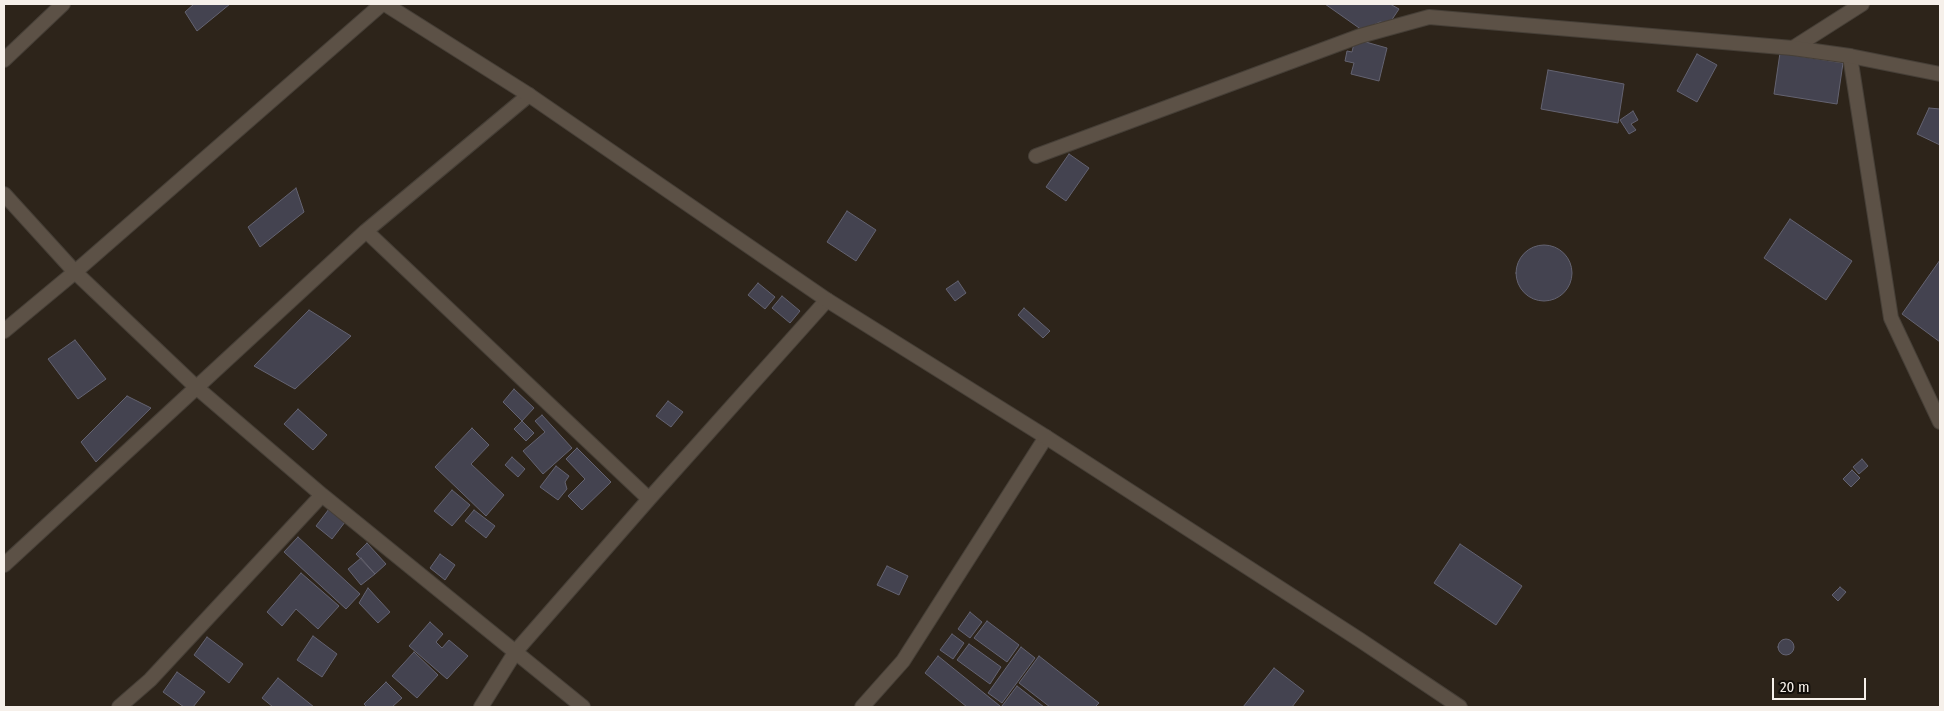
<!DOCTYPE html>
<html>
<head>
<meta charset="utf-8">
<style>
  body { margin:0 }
  #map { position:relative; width:1944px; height:711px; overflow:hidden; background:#2d241a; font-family:"Fira Sans Condensed",sans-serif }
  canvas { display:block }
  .frame { position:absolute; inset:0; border:5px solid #f6f0ea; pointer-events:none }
  .scale { position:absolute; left:1772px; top:678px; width:94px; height:22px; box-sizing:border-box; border:2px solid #f6f0ea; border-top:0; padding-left:6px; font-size:15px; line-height:18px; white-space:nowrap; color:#f6f0ea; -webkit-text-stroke:4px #120e0a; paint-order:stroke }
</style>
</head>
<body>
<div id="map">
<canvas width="1944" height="711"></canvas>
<div class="frame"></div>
<div class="scale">20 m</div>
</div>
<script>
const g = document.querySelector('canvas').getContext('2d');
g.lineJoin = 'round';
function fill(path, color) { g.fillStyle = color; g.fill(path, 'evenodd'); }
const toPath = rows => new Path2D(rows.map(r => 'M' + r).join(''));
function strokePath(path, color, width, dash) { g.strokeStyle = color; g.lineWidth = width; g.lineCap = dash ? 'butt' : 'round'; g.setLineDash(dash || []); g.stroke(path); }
const building = toPath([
  [194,4,230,4,197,31,185,12,194,4],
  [1325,4,1390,4,1399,9,1389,24,1380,22,1362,30,1325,4],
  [1355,39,1387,48,1379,81,1351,74,1354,63,1345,61,1347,51,1352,52,1355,39],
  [1780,53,1843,63,1837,104,1774,94,1780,53],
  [1697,54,1717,65,1697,102,1677,91,1697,54],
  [1548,70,1624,84,1618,123,1541,109,1548,70],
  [1929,108,1940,109,1940,145,1917,134,1929,108],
  [1633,111,1638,120,1631,124,1636,130,1629,134,1620,120,1633,111],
  [1069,154,1089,168,1066,201,1046,187,1069,154],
  [296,188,304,212,260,247,248,227,296,188],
  [847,211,876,230,856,261,827,242,847,211],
  [1790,219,1852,261,1826,300,1764,258,1790,219],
  '1516 273a28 28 0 1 1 56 0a28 28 0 1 1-56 0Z',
  [1940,260,1940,342,1902,314,1940,260],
  [958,281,966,293,955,301,946,289,958,281],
  [758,283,775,297,765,309,748,295,758,283],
  [782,296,800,311,790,323,772,308,782,296],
  [1024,308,1050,331,1043,338,1018,315,1024,308],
  [309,310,351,336,295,389,254,366,309,310],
  [75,340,106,379,78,399,48,359,75,340],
  [514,389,534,408,522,421,503,402,514,389],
  [127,396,151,408,96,462,81,442,127,396],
  [668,401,683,412,671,427,656,416,668,401],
  [298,409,327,435,313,450,284,424,298,409],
  [542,415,572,448,543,474,523,451,545,432,535,421,542,415],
  [522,421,534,433,526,441,514,429,522,421],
  [472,428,489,445,471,464,504,495,486,516,435,467,472,428],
  [577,448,611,482,582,510,568,496,585,479,566,459,577,448],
  [512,457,525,469,518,477,505,465,512,457],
  [1862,459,1868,466,1859,474,1853,467,1862,459],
  [556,466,569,476,565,482,567,489,558,500,540,487,556,466],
  [1852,470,1860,478,1851,487,1843,479,1852,470],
  [452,490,470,505,452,526,434,511,452,490],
  [329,509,345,522,332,539,316,526,329,509],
  [474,510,495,526,486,538,465,521,474,510],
  [298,537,360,594,346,609,284,552,298,537],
  [367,543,386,564,375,574,356,554,367,543],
  [1460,544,1522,586,1496,625,1434,583,1460,544],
  [440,554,455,565,445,580,430,568,440,554],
  [361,558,375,574,361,585,348,569,361,558],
  [887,566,908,576,899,595,877,585,887,566],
  [301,573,339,606,318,629,296,609,282,626,267,612,301,573],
  [1840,587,1846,592,1838,601,1832,595,1840,587],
  [368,588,390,612,378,623,359,603,368,588],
  [970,612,982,622,970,638,958,629,970,612],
  [987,621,1019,645,1007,662,974,638,987,621],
  [430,622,443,634,436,642,442,648,449,640,468,656,447,679,409,646,430,622],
  [952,634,964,643,953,659,940,650,952,634],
  [313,636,337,654,322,677,297,660,313,636],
  [207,637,243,664,229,683,194,655,207,637],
  '1778 647a8 8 0 1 1 16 0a8 8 0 1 1-16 0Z',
  [969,644,1001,667,990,684,957,660,969,644],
  [1021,647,1035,658,1002,703,988,693,1021,647],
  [414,652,438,675,417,698,392,676,414,652],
  [938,656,1000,706,1001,707,967,707,925,673,938,656],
  [1039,656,1099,703,1095,707,1050,707,1019,683,1039,656],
  [1274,668,1304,691,1292,707,1243,707,1274,668],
  [177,672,205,692,193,707,184,707,163,692,177,672],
  [278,678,314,707,273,707,262,698,278,678],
  [386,682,402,698,392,707,367,707,364,704,386,682],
  [1017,686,1044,707,1004,707,1002,706,1017,686]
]);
const service = toPath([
  [1793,48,1862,4],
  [1850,56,1891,318,1940,422]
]);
const minor = toPath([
  [4,60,63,4],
  [1036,156,1360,36,1429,17,1793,48,1850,56,1940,74],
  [4,194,75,272,196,387,322,495,583,707],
  [366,231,649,499],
  [4,331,75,272,382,4],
  [4,565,366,231,529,95],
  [119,707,150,680,322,495],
  [481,707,516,651,649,499,827,300],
  [862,707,903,661,1046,437]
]);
const tertiary = toPath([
  [385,4,529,95,827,300,1046,437,1360,640,1460,707]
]);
fill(building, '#444350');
strokePath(building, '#646371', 1);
strokePath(service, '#463f37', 16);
strokePath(minor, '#463f37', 16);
strokePath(tertiary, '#463f37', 16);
strokePath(service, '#5c5146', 14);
strokePath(minor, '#5c5146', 14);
strokePath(tertiary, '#5c5146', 14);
</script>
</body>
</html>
